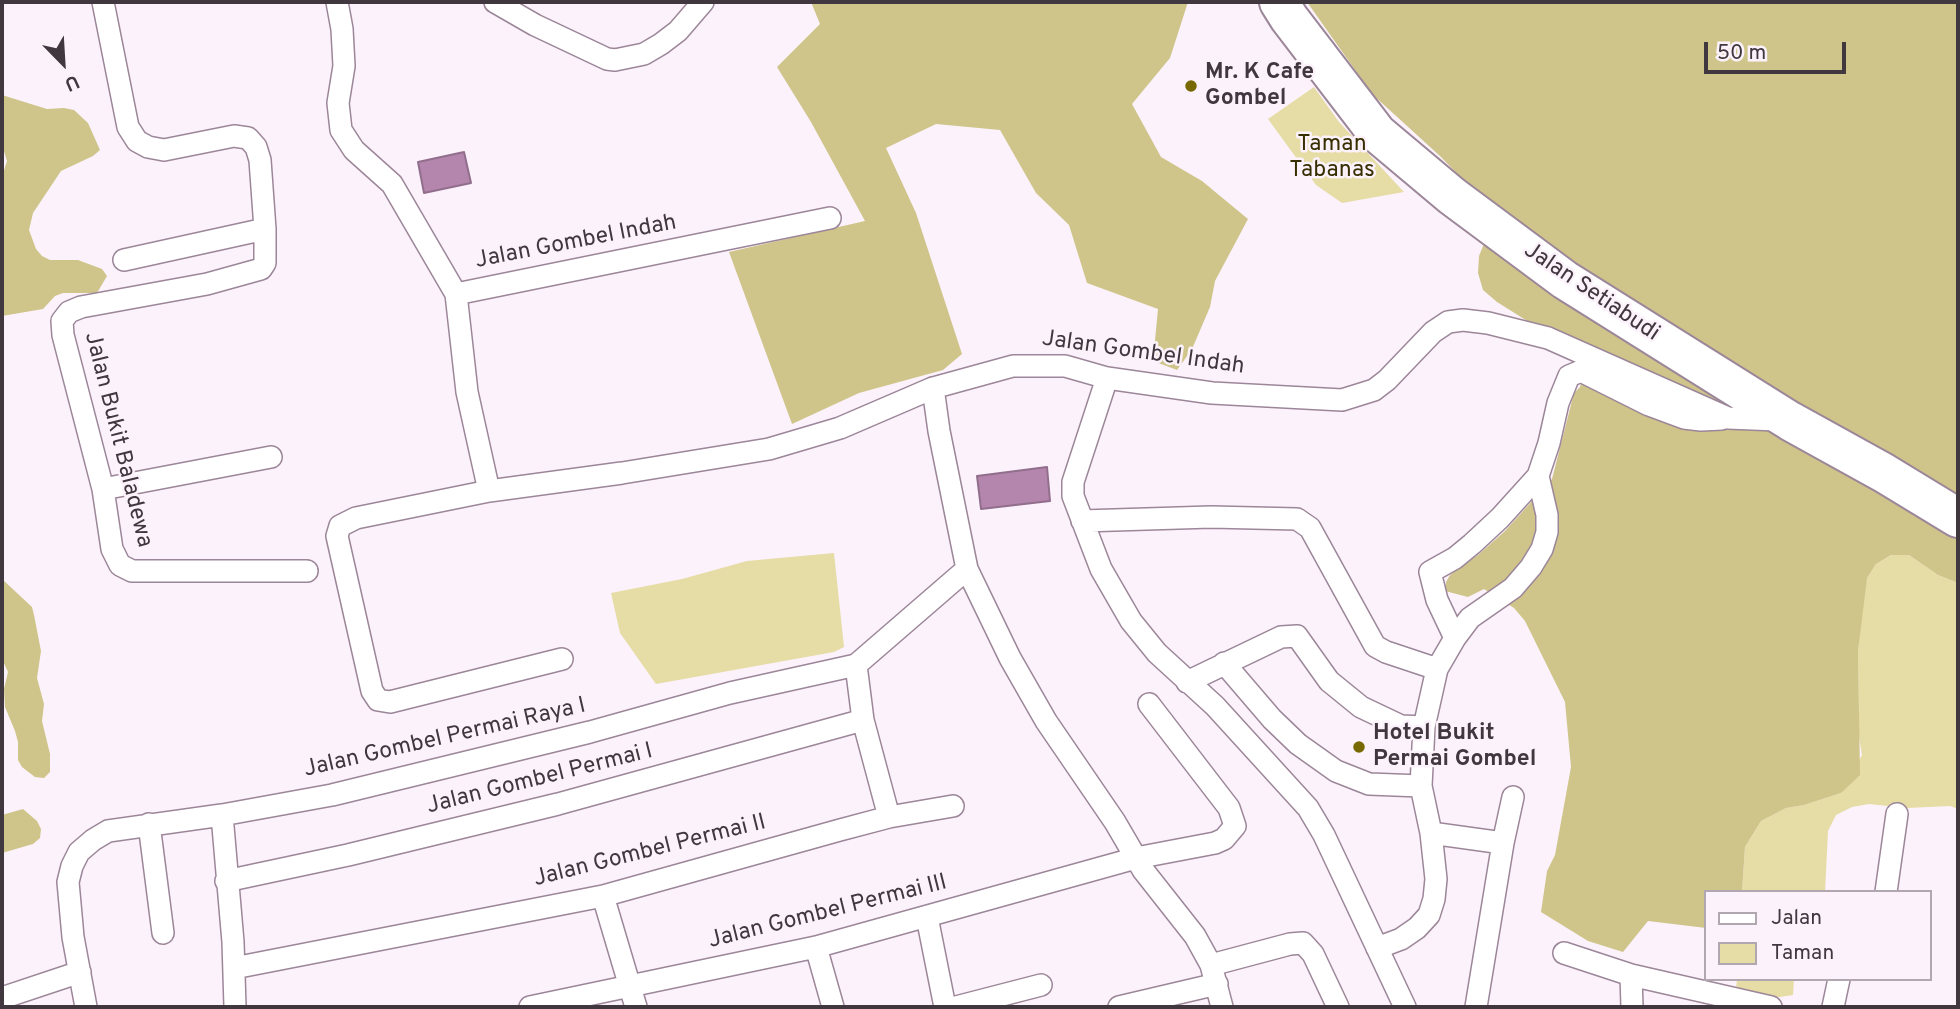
<!DOCTYPE html>
<html>
<head>
<meta charset="utf-8">
<style>
  body { margin:0 }
  #map { position:relative; width:1960px; height:1009px; overflow:hidden; background:#fcf2fb; font-family:Overpass,sans-serif }
  canvas { display:block }
  .frame { position:absolute; inset:0; border:4px solid #40373f; pointer-events:none }
  .legend { position:absolute; left:1704px; top:890px; width:228px; height:91px; box-sizing:border-box; background:#fcf2fb; border:2px solid #b1a7b0; margin:0; padding:9px 12px; list-style:none; font-size:21px; color:#40373f }
  .legend li { display:flex; align-items:center; gap:14px; height:35px }
  .legend b { width:35px; border:2px solid #b1a7b0 }
  .north { position:absolute; left:28px; top:28px; width:70px; height:70px; -webkit-text-stroke:5px #fcf2fb; paint-order:stroke; rotate:156deg; font-size:19px; font-weight:700; line-height:28px; text-align:center; color:#40373f }
  .north::after { content:''; display:block; margin:auto; width:24px; height:32px; background:#40373f; clip-path:polygon(50% 0,100% 100%,50% 72%,0 100%) }
  .scale { position:absolute; left:1704px; top:42px; width:142px; height:32px; box-sizing:border-box; border:4px solid #40373f; border-top:0; padding-left:9px; font-size:21px; line-height:24px; white-space:nowrap; color:#40373f; -webkit-text-stroke:5px #fcf2fb; paint-order:stroke }
</style>
</head>
<body>
<div id="map">
<canvas width="1960" height="1009"></canvas>
<div class="frame"></div>
<ul class="legend">
<li><b style="height:9px;background:#fff"></b>Jalan</li>
<li><b style="height:19px;background:#e6dca5"></b>Taman</li>
</ul>
<div class="north">U</div>
<div class="scale">50 m</div>
</div>
<script>
const g = document.querySelector('canvas').getContext('2d');
g.lineJoin = 'round';
function fill(path, color) { g.fillStyle = color; g.fill(path, 'evenodd'); }
const toPath = rows => new Path2D(rows.map(r => 'M' + r).join(''));
function strokePath(path, color, width, dash) { g.strokeStyle = color; g.lineWidth = width; g.lineCap = dash ? 'butt' : 'round'; g.setLineDash(dash || []); g.stroke(path); }
function label(font, color, halo, rows, align = 'center') {
  g.font = font + ' Overpass,sans-serif'; g.lineWidth = 5; g.setLineDash([]); g.textBaseline = 'middle'; g.strokeStyle = halo; g.fillStyle = color; for (const [text, x, y, turn = 0] of rows) {
    g.save(); g.translate(x, y); g.rotate((+turn || 0) * Math.PI / 180); g.textAlign = isNaN(turn) ? turn : align; if (halo) g.strokeText(text, 0, 0); g.fillText(text, 0, 0); g.restore();
  }
}
const green = toPath([
  [1314,87,1339,122,1404,192,1342,203,1316,185,1268,119],
  [834,553,844,647,834,652,656,684,620,633,611,593,682,579,747,561],
  [1891,555,1909,555,1938,575,1958,583,1958,809,1950,806,1907,808,1869,804,1852,807,1836,815,1828,831,1825,892,1742,892,1745,847,1761,821,1786,808,1804,805,1841,793,1862,755,1859,737,1858,651,1863,597,1867,578,1876,564],
  [1737,979,1794,979,1793,995,1772,998,1736,989]
]);
const forest = toPath([
  [811,2,1188,2,1170,58,1132,104,1161,157,1202,181,1248,219,1215,281,1210,307,1192,349,1177,370,1153,361,1158,309,1087,283,1069,225,1036,193,1000,130,936,124,886,148,916,213,962,354,943,370,859,393,792,424,729,252,865,221,811,122,777,67,820,24],
  [1307,2,1958,2,1958,583,1938,575,1909,555,1891,555,1876,564,1867,578,1858,651,1860,775,1841,793,1804,805,1786,808,1761,821,1745,847,1742,892,1706,892,1706,928,1648,921,1623,952,1588,941,1541,912,1547,871,1555,855,1571,767,1565,702,1525,621,1514,608,1484,589,1468,597,1445,591,1446,582,1450,575,1478,555,1505,531,1552,479,1574,393,1580,387,1591,351,1548,334,1497,302,1483,290,1478,273,1479,256,1496,214,1441,157,1372,94],
  [2,95,47,109,64,108,74,110,88,123,100,150,93,156,61,171,33,213,29,230,36,249,42,256,50,260,78,260,102,269,107,276,97,293,63,293,55,296,43,309,2,316,2,177,7,161,2,145],
  [2,579,32,607,34,615,41,651,37,678,44,704,42,721,50,754,50,772,44,778,35,777,22,767,18,760,18,742,15,731,5,707,4,689,8,672,2,659],
  [23,809,37,821,41,829,40,838,33,844,2,853,2,815]
]);
const water = toPath([
  [464,152,471,183,424,193,418,162,464,152],
  [1047,467,1050,501,981,509,977,476,1047,467]
]);
const street = toPath([
  [103,2,128,127,137,141,148,147,164,150,234,136,248,138,256,147,260,160,265,229,265,263,261,269,207,284,81,307,69,312,62,321,63,335,103,489,112,549,120,565,132,571,307,571],
  [337,2,342,29,344,66,338,103,341,130,354,150,392,184,456,294,467,392,489,491],
  [495,2,535,25,607,59,615,60,644,54,661,44,678,31,703,2],
  [124,260,265,229],
  [456,294,830,218],
  [1107,378,1073,482,1073,496,1101,569,1131,621,1157,653,1215,706,1308,808,1324,835,1405,1007],
  [933,388,939,431,967,569,1010,658,1046,721,1115,822,1143,870,1195,936,1211,965,1222,1007],
  [1538,476,1547,515,1547,532,1542,549,1531,567,1513,588,1470,618,1455,638,1437,600,1430,572,1455,558,1472,544,1500,518,1538,476,1549,443,1558,403,1569,376,1581,371,1649,405,1684,418,1701,420,1722,419],
  [103,489,271,457],
  [1082,521,1211,517,1297,519,1310,528,1375,646,1386,652,1437,669],
  [562,659,390,702,378,700,372,691,337,536,340,526,356,518,489,491,622,473,769,449,840,428,933,388,1013,366,1065,366,1107,378,1212,393,1342,400,1374,390,1387,380,1433,332,1448,322,1463,320,1488,323,1548,338,1728,418,1777,420],
  [1224,663,1272,719,1298,744,1336,771,1369,784,1421,786],
  [1187,682,1281,637,1297,636,1329,681,1361,707,1401,726,1424,727],
  [222,815,233,942,235,1007],
  [889,817,863,720,856,665,967,569],
  [149,824,163,933],
  [1431,833,1503,843],
  [226,881,348,855,558,804,863,720],
  [1886,892,1897,814],
  [603,896,636,1007],
  [927,917,945,1007],
  [816,947,833,1007],
  [1377,948,1401,939,1417,928,1429,915,1434,899,1436,879,1431,833,1421,786,1424,727,1437,669,1455,638],
  [1564,953,1631,975,1771,1007],
  [1211,965,1290,944,1303,943,1313,954,1338,1007],
  [234,968,603,896,840,830,889,817,953,806],
  [1631,975,1632,1007],
  [2,998,80,972],
  [86,1007,73,937,68,882,72,866,79,852,93,840,108,831,222,815,332,795,590,732,730,693,856,665],
  [530,1007,816,947,1136,858,1215,843,1224,839,1235,826,1229,808,1149,704],
  [956,1007,1041,985],
  [1119,1007,1217,984],
  [1476,1007,1503,843,1513,797],
  [1833,1007,1839,979]
]);
const highway = toPath([
  [1279,2,1289,18,1377,133,1452,196,1565,280,1790,421,1884,473,1958,518]
]);
const markers = [
  [1191,86,7,"#786800"],
  [1359,747,7,"#786800"]
];
const poiNames = [
  ["Mr. K Cafe",1205,73],
  ["Gombel",1205,99],
  ["Hotel Bukit",1373,734],
  ["Permai Gombel",1373,760]
];
const parkNames = [
  ["Taman",1332,145],
  ["Tabanas",1332,171]
];
const streetNames = [
  ["Jalan Gombel Indah",576,243,-11],
  ["Jalan Setiabudi",1591,293,34],
  ["Jalan Gombel Indah",1143,354,8],
  ["Jalan Bukit Baladewa",117,440,76],
  ["Jalan Gombel Permai Raya I",445,739,-13],
  ["Jalan Gombel Permai I",540,780,-14],
  ["Jalan Gombel Permai II",650,852,-14],
  ["Jalan Gombel Permai III",828,913,-14]
];
fill(green, '#e6dca5');
fill(forest, '#cfc58a');
fill(water, '#b486ad');
strokePath(water, '#916e8c', 2);
strokePath(street, '#9c8699', 24);
strokePath(highway, '#9c8699', 42);
strokePath(street, '#fff', 21);
strokePath(highway, '#fff', 38);
for (const [x, y, r, color] of markers) { const dot = new Path2D(); dot.arc(x, y, r, 0, 2 * Math.PI); g.fillStyle = color; g.fill(dot); strokePath(dot, '#fcf2fb', 2.5); }
label('bold 23px', '#40373f', '#fcf2fb', poiNames, 'left');
label('23px', '#372f00', '#fcf2fb', parkNames);
label('23px', '#40373f', '#fcf2fb', streetNames);
</script>
</body>
</html>
